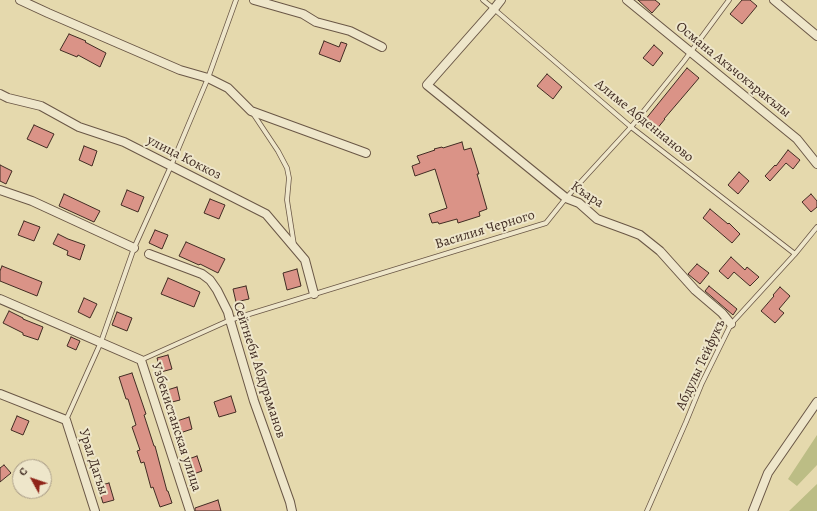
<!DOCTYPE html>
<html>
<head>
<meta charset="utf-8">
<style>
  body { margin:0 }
  #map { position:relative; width:817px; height:511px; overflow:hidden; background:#e5d9ad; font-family:Alegreya,serif }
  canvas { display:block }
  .north { position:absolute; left:12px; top:459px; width:40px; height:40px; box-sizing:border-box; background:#eee6ca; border:1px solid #a99c87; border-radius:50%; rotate:310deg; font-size:11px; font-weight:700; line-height:16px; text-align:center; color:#412c23 }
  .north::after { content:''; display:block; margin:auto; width:14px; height:18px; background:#8f2418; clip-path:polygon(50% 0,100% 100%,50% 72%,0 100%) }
</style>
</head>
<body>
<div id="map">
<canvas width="817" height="511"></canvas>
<div class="north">С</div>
</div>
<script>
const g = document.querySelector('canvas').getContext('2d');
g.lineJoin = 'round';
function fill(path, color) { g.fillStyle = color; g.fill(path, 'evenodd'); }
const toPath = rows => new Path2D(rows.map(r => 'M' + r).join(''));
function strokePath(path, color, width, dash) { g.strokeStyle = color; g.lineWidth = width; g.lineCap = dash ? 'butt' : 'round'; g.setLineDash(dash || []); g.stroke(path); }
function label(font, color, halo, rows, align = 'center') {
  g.font = font + ' Alegreya,serif'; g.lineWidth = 4; g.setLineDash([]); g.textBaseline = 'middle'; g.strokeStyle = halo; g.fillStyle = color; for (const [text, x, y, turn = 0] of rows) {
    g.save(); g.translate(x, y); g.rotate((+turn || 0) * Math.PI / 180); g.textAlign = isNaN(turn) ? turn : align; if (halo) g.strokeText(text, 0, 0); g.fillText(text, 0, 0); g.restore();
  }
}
const green = toPath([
  [817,435,817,465,797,486,788,479],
  [817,484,817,511,789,511]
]);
const building = toPath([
  [638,0,655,0,660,4,652,13,638,0],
  [742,0,750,0,757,6,742,24,730,14,742,0],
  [69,34,86,41,85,42,106,53,100,67,78,55,77,57,60,50,69,34],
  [324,41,339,47,341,42,347,44,340,62,319,54,324,41],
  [654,45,663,53,653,66,643,58,654,45],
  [687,68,699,78,664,119,665,119,656,130,645,120,687,68],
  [547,74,562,87,553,99,537,86,547,74],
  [34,125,54,134,47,148,27,139,34,125],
  [462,142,464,150,471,148,479,174,477,174,487,209,479,212,480,216,458,223,457,219,439,224,438,222,432,223,429,214,447,208,435,169,415,176,412,166,420,163,417,156,435,150,434,149,442,147,443,148,462,142],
  [84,146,97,151,92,166,79,160,84,146],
  [788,150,800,160,793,169,786,163,770,181,765,176,775,165,776,166,788,150],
  [0,165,12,171,6,184,0,181,0,165],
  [739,172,749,181,738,194,728,185,739,172],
  [127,190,144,197,138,212,121,205,127,190],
  [64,194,100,211,94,222,59,206,64,194],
  [811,194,817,201,817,207,811,212,802,202,811,194],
  [210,199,225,205,219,219,204,213,210,199],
  [710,209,728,224,729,223,740,234,732,243,703,218,710,209],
  [24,221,40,227,34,241,18,235,24,221],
  [155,230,168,235,162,249,149,243,155,230],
  [58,234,68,239,85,245,80,260,67,255,68,251,53,244,58,234],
  [186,242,225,259,218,273,200,264,199,265,179,256,186,242],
  [731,257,745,270,747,267,759,277,750,286,734,272,728,279,719,271,731,257],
  [697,264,709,273,700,284,688,274,697,264],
  [2,266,42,282,37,296,0,281,0,271,2,266],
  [297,269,301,286,287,290,283,273,297,269],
  [168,278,200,292,194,307,161,294,168,278],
  [246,286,249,299,236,302,233,289,246,286],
  [709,286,737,309,733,315,705,291,709,286],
  [780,287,790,296,779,309,784,313,775,323,761,311,774,296,773,295,780,287],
  [84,298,97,304,90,318,78,312,84,298],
  [9,311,23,318,23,319,43,327,38,340,23,335,23,333,3,323,9,311],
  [117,312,132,318,127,331,112,325,117,312],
  [71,337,80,341,76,350,67,346,71,337],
  [168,355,172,369,161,372,157,358,168,355],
  [132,373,146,414,144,415,154,446,155,446,167,491,168,491,172,503,160,507,153,487,151,488,144,462,141,463,137,451,140,450,132,427,136,425,128,399,126,399,119,377,132,373],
  [177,387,180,400,168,403,164,391,177,387],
  [231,396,236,412,219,417,214,402,231,396],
  [17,416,29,421,23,435,11,430,17,416],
  [189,417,192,429,180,433,177,421,189,417],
  [197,456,202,471,191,475,186,460,197,456],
  [4,465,11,473,0,482,0,468,4,465],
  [109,483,114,500,103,503,98,486,109,483],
  [218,500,221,511,195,511,195,508,218,500]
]);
const lane = toPath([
  [483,0,494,9,631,127,795,254],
  [252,112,278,151,287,168,289,178,287,200,294,245],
  [141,360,230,320,546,223,566,198,631,127,684,61,729,0],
  [66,420,101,342,134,248,171,166,208,78,236,0],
  [647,511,686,422,702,383,731,324,795,254,817,227]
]);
const street = toPath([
  [20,0,48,13,180,70,208,78,228,88,251,111,366,153],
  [254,0,303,14,316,22,350,31,382,47],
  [501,0,494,9,427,85,566,198,579,203,597,219,627,230,640,235,660,251,695,290,722,313,731,324],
  [627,0,797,139,817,164],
  [774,0,817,36],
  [0,94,8,98,41,106,79,127,124,142,266,214,305,260,314,294],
  [0,190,32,201,134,248],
  [149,254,202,274,210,280,217,290,228,312,230,320,254,401,290,502,292,511],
  [0,299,141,360,190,511],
  [0,394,66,420,95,511],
  [753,511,768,473,817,402]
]);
const streetNames = [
  ["Османа Акъчокъракълы",733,70,39],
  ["Алиме Абденнаново",644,121,39],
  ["улица Коккоз",184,158,27],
  ["Къара",587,195,33],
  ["Василия Черного",485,230,-17],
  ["Абдулы Тейфукъ",701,365,-65],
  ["Сейтнеби Абдураманов",259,370,72],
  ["Узбекистанская улица",176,427,72],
  ["Урал Дагъы",93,462,72]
];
fill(green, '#bcbd85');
fill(building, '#da9387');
strokePath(building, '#412c23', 1);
strokePath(lane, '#6a5746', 5.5);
strokePath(street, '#6a5746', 10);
strokePath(lane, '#eee6ca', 4);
strokePath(street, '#eee6ca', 8);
label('14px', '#412c23', '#eee6ca', streetNames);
</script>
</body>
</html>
